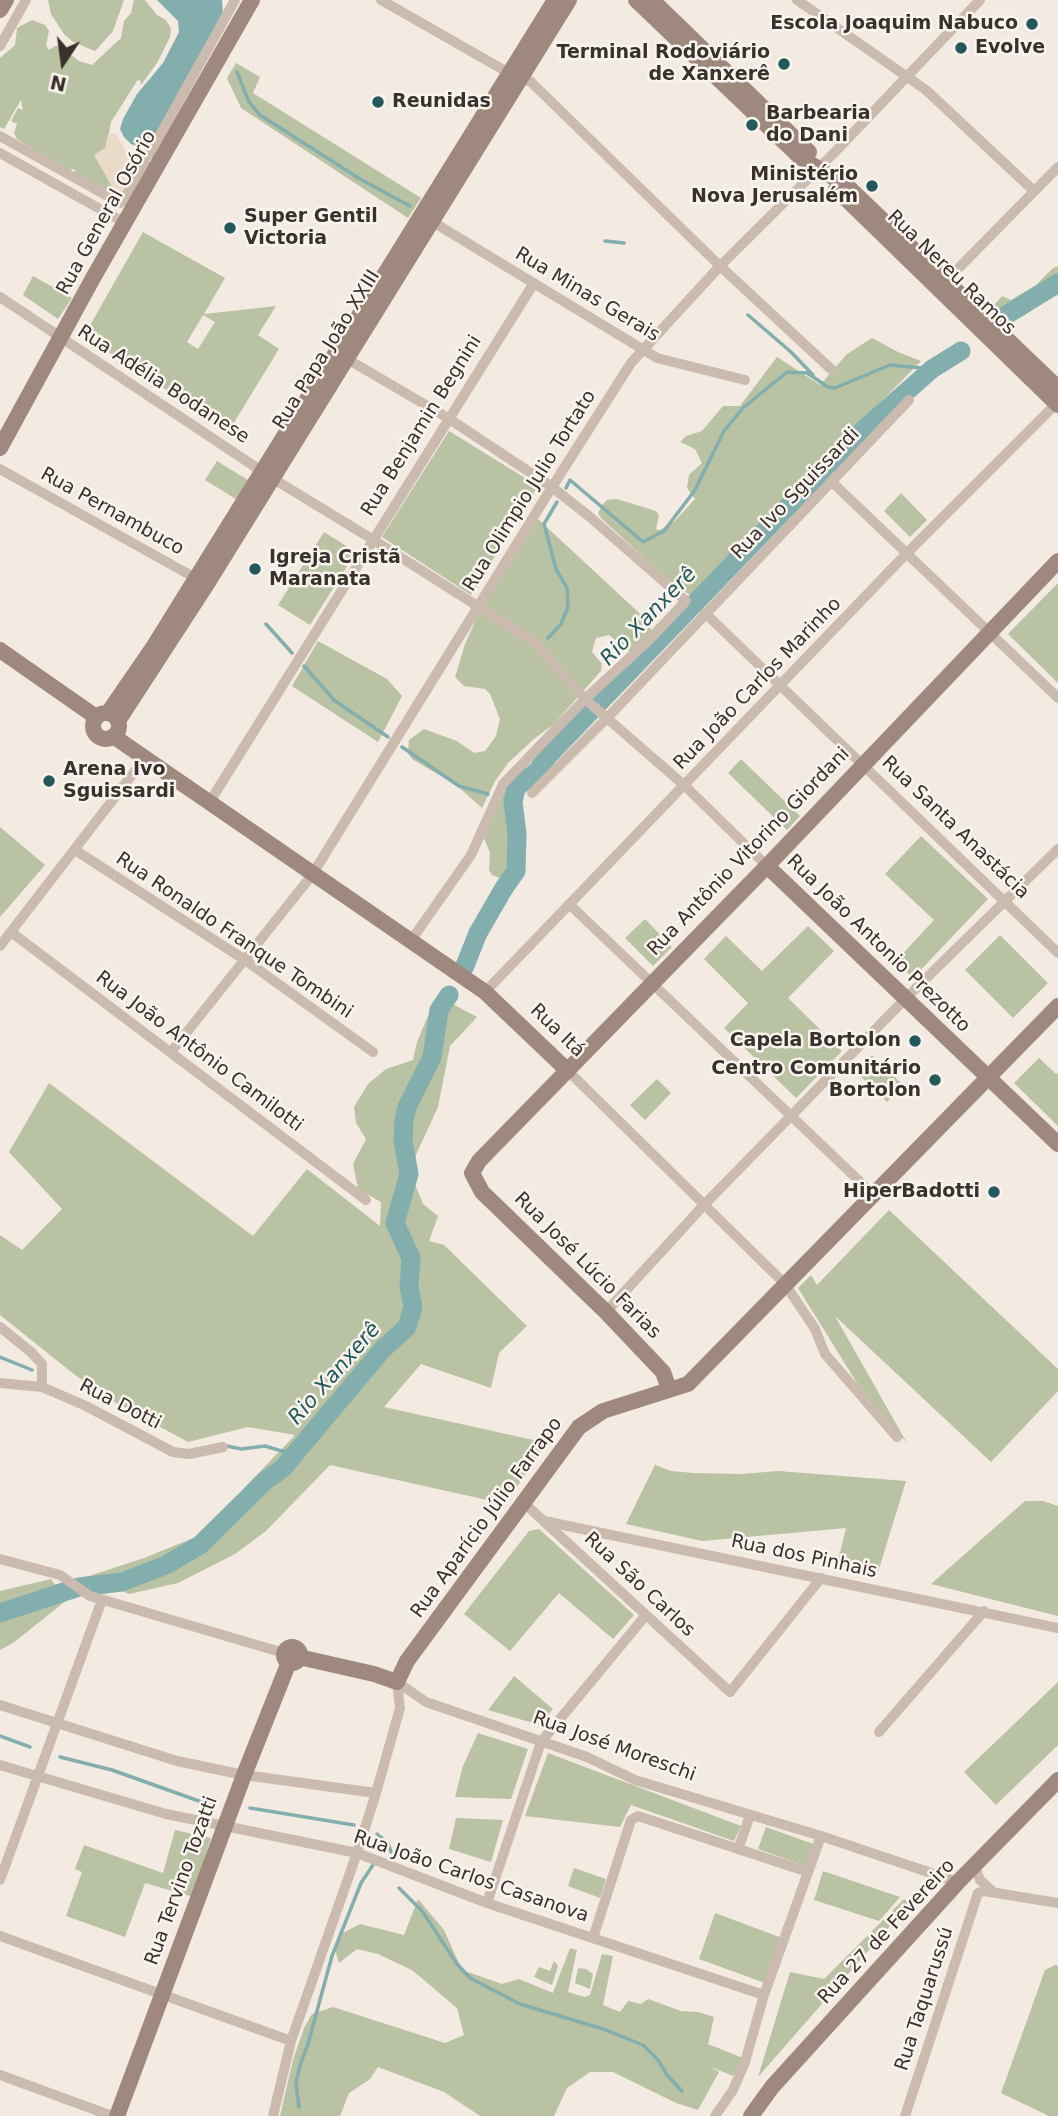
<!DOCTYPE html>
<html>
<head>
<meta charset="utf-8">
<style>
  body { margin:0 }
  #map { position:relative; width:1058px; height:2116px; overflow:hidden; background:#f3eae2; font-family:"DejaVu Sans",sans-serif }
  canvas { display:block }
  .north { position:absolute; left:28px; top:28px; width:70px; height:70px; -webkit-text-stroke:5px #faf4ef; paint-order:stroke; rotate:193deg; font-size:19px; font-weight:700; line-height:28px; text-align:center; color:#3a302c }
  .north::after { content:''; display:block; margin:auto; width:24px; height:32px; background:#3a302c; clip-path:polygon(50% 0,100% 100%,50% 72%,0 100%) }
</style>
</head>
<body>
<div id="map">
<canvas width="1058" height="2116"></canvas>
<div class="north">N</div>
</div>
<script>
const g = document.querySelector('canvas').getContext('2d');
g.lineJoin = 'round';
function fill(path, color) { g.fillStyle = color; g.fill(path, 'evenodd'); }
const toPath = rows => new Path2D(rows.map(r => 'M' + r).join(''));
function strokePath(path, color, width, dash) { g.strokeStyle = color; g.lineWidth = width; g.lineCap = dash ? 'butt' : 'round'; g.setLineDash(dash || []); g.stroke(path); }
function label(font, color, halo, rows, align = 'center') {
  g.font = font + ' "DejaVu Sans",sans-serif'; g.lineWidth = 5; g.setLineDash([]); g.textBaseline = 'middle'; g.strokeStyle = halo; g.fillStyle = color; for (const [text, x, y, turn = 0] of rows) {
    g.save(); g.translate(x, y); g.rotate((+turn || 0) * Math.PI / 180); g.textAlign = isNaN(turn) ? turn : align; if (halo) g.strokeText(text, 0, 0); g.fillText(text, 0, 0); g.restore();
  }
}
const green = toPath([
  [48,0,124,0,113,31,95,51,73,42,64,34,51,14],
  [134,0,145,0,157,15,166,20,171,29,170,37,157,63,141,85,140,80,137,81,111,122,107,143,119,199,76,174,74,169,67,170,17,139,14,133,17,124,11,121,18,108,23,110,21,100,4,129,0,127,0,58,15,45,17,28,32,20,45,25,49,31,46,45,49,50,55,46,60,46,79,61,92,65,121,38,124,21,131,13],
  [236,63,260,77,253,93,421,198,408,218,241,108,227,78],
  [143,232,225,278,204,314,276,306,258,335,279,349,230,429,160,386,84,336],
  [203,315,215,322,198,349,187,342],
  [1058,266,1058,290,1049,293,1031,311,1005,326,989,311,1002,296,1011,300,1036,285,1053,268],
  [33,276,72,298,58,319,23,295],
  [872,338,898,352,921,361,753,533,699,596,695,599,664,576,601,518,598,513,603,504,607,500,617,499,656,511,659,515,656,529,660,530,674,522,695,499,687,488,689,475,702,463,695,449,680,442,686,436,702,431,723,406,740,406,777,357,820,385,847,354],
  [449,431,538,486,471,595,382,537],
  [217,461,251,482,239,501,205,480],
  [901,493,927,520,910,537,884,511],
  [538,519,650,623,651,632,630,652,609,635,596,638,592,652,602,664,601,671,553,725,535,738,508,763,495,781,482,808,456,785,412,759,408,753,409,740,424,729,457,741,474,753,485,751,496,736,500,719,490,694,485,689,464,686,455,677,465,644,478,615],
  [324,532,356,552,310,625,278,605],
  [1058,583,1058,683,1008,634],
  [318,641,387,679,402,696,378,742,292,686],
  [741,759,800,816,787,830,728,773],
  [506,788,505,802,513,859,510,873,502,879,492,875,489,870,490,853,484,838],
  [0,827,45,865,0,917],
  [921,836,988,899,913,978,895,962,934,920,885,874],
  [645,919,672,947,653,966,625,938],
  [808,926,834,951,788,998,842,1051,796,1098,724,1028,748,1003,704,959,726,936,762,971],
  [1000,935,1048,983,1013,1018,965,970],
  [439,997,477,1017,450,1046,438,1107,415,1157,414,1182,423,1204,438,1216,429,1241,444,1245,527,1326,499,1353,491,1388,421,1364,384,1407,547,1443,505,1504,330,1465,266,1531,235,1554,178,1583,129,1594,89,1576,144,1558,196,1537,220,1518,247,1485,295,1435,248,1427,188,1442,109,1399,75,1375,0,1315,0,1235,22,1250,62,1209,9,1152,49,1083,253,1236,307,1169,380,1226,381,1202,358,1189,353,1164,366,1139,356,1123,354,1107,368,1084,386,1069,413,1060,417,1042,427,1018],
  [872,1055,903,1085,887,1102,856,1072],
  [1039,1058,1056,1074,1058,1073,1058,1126,1014,1083],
  [657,1079,671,1093,645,1120,630,1105],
  [889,1210,1058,1369,1058,1391,991,1462,835,1316,907,1443,862,1391,798,1288,811,1275,817,1285],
  [655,1465,671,1471,694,1473,741,1474,778,1471,906,1481,878,1572,837,1565,846,1528,702,1541,626,1524],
  [1025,1501,1043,1501,1058,1506,1058,1616,931,1584],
  [539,1529,634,1615,613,1639,559,1593,510,1651,464,1614,529,1531],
  [51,1579,67,1600,13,1643,0,1650,0,1591],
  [514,1676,553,1709,540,1725,488,1710],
  [1058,1682,1058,1745,996,1805,964,1772],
  [478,1733,528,1749,511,1799,455,1797,463,1766],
  [548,1753,741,1826,734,1841,631,1805,620,1827,525,1816],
  [456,1818,503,1820,491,1862,449,1849],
  [766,1827,816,1845,808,1867,758,1849],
  [175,1830,211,1838,193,1897,145,1883,125,1937,66,1916,82,1872,75,1869,84,1845,163,1873],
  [574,1868,606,1879,600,1898,568,1886],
  [823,1871,900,1897,879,1921,814,1900],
  [418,1899,444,1930,462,1970,502,1984,519,1979,553,1993,570,1948,577,1950,568,1992,585,1997,590,1995,602,1954,613,1956,603,2005,620,2012,628,2001,641,2004,648,1999,681,2011,698,2012,714,2017,708,2044,743,2058,733,2076,711,2067,719,2072,698,2110,676,2103,613,2072,590,2072,567,2088,554,2116,480,2116,444,2092,378,2067,370,2079,349,2093,340,2116,280,2116,293,2060,304,2028,312,2014,333,2007,445,2043,464,2035,457,2008,412,1970,378,1954,357,1949,339,1963,335,1950,339,1935,360,1924,404,1935],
  [904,1899,910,1903,758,2077,790,1972,824,1979],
  [715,1913,782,1938,765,1983,699,1959],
  [554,1961,558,1966,552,1985,534,1977,539,1967,550,1971],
  [1055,1965,1058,1966,1058,2116,1049,2116,1001,2093,1045,1970],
  [578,1968,586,1969,593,1974,590,1989,575,1983]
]);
const plaza = toPath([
  [108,134,116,134,126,151,143,156,119,199,94,155,105,148]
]);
const water = toPath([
  [157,0,222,0,223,17,150,143,140,147,131,144,124,137,120,129,123,119,137,94,163,63,179,32,178,21]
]);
const stream = toPath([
  [237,72,249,102,260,115,360,179,410,206],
  [605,241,624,243],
  [748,315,791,352,813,375],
  [566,488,570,480,643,542,664,531,695,490,724,431,743,408,787,372,807,373,828,387,835,388,890,365,932,369],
  [266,624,292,653],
  [548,638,561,624,568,607,567,588,556,569,544,524,557,502],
  [304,666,335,701,388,737],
  [402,747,459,786,488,794],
  [505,799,513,802],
  [0,1357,32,1370],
  [227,1446,241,1449,265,1446,295,1455],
  [0,1736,30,1747],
  [60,1757,112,1770,213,1806],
  [250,1808,354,1825],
  [377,1834,388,1843,391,1852],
  [399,1888,422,1911,457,1964,470,1978,520,2004,603,2029,643,2045,658,2060,667,2075,682,2091],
  [299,2107,296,2083,300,2065,308,2044,332,1956,361,1883,373,1865]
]);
const river = toPath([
  [995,322,1058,283],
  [464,968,478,933,504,888,516,871,517,834,513,802,516,788,538,770,547,757,853,439,932,369,961,351],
  [0,1613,79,1587,122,1582,166,1565,200,1545,265,1481,283,1468,382,1350,407,1327,413,1307,409,1287,411,1258,395,1223,409,1174,403,1141,404,1120,407,1107,432,1057,439,1010,449,995]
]);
const street = toPath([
  [381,0,509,73,531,82,720,266,832,370],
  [797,0,926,90,1034,191],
  [0,46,26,0],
  [0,136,120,203,123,201,145,162,145,157,149,155,235,0],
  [0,153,125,223],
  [428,219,657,358,745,380],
  [942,285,1058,167],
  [0,297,272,478,372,539,534,642,585,699,685,786,767,866],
  [342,356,448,418,552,487,590,517,686,601,649,640,585,699,503,784,471,855,410,942],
  [0,469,199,580],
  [832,482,1058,698],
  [705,613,1058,953],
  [532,793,607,718,909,400],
  [209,803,534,283],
  [75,850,245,960,373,1052],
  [569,904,874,1195],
  [11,932,366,1200],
  [0,946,145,758],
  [485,992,907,553,1058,402],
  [171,1052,312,875,552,487,631,363,720,266,833,154,980,0],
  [568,1071,785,1284,815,1329,825,1354,897,1437],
  [606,1312,703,1206,905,999,1058,849],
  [0,1327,31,1352,42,1364,42,1387],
  [0,1383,42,1387,86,1406,173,1452,189,1454,223,1447],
  [524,1503,730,1692,821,1578],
  [544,1521,1058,1628],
  [0,1559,60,1575,90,1596,284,1653],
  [397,1682,426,1702,587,1757,635,1780,821,1836,958,1882],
  [0,1705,177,1761,244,1775,376,1793],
  [879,1732,984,1611],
  [0,1765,166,1814,357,1853,487,1903,764,1995],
  [739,1847,750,1815],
  [975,1868,980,1880,992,1891],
  [0,1880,102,1600],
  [487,1903,541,1742,646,1615],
  [0,1936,291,2041],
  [593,1938,631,1820,638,1816,808,1872],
  [0,2075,112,2116],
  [273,2116,291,2041,357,1853,376,1793,400,1708,397,1682],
  [715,2116,733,2090,745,2062,764,1995,821,1836],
  [905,2116,978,1893,984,1891,1058,1903]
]);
const secondary = toPath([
  [636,0,801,158,846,185,1058,388],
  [652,0,809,152],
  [0,10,6,0],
  [836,189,1058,405],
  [0,448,93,278,252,0],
  [0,650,96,717],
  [108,713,154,646,555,0],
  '93 726a13 13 0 1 1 26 0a13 13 0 1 1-26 0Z',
  [118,721,207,584,569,0],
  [113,736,485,992,568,1071],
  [767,866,1058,1144],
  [669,1389,663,1372,606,1312,482,1192,472,1173,479,1161,767,866,1058,561],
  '284 1655a8 8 0 1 1 16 0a8 8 0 1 1-16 0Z',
  [299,1657,374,1674,397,1682,407,1661,579,1427,603,1411,688,1384,1058,1006],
  [117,2116,244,1775,289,1662],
  [751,2116,772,2087,958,1882,1058,1780]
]);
const markers = [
  [1032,24,7,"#23595a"],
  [961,48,7,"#23595a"],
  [784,64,7,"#23595a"],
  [378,102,7,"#23595a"],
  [752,125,7,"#23595a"],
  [872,186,7,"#23595a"],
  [230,228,7,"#23595a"],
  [255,569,7,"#23595a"],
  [49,781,7,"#23595a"],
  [915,1041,7,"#23595a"],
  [935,1080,7,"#23595a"],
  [994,1192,7,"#23595a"]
];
const poiNames = [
  ["Escola Joaquim Nabuco",1018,24],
  ["Evolve",975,48,"left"],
  ["Terminal Rodoviário",770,53],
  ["de Xanxerê",770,75],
  ["Reunidas",392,102,"left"],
  ["Barbearia",766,114,"left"],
  ["do Dani",766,136,"left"],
  ["Ministério",858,175],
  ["Nova Jerusalém",858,197],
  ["Super Gentil",244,217,"left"],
  ["Victoria",244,239,"left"],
  ["Igreja Cristã",269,558,"left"],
  ["Maranata",269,580,"left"],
  ["Arena Ivo",63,770,"left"],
  ["Sguissardi",63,792,"left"],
  ["Capela Bortolon",901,1041],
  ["Centro Comunitário",921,1069],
  ["Bortolon",921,1091],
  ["HiperBadotti",980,1192]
];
const streetNames = [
  ["Rua General Osório",107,213,-61],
  ["Rua Nereu Ramos",951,273,44],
  ["Rua Minas Gerais",587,295,31],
  ["Rua Papa João XXIII",327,350,-58],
  ["Rua Adélia Bodanese",163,385,33],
  ["Rua Benjamin Begnini",422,426,-58],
  ["Rua Olimpio Julio Tortato",530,491,-58],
  ["Rua Ivo Sguissardi",796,494,-46],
  ["Rua Pernambuco",112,512,29],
  ["Rua João Carlos Marinho",758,684,-46],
  ["Rua Santa Anastácia",955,828,44],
  ["Rua Antônio Vitorino Giordani",749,852,-46],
  ["Rua Ronaldo Franque Tombini",234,936,34],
  ["Rua João Antonio Prezotto",878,944,44],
  ["Rua Itá",557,1031,44],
  ["Rua João Antônio Camilotti",199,1052,37],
  ["Rua José Lúcio Farias",587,1266,45],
  ["Rua Dotti",120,1405,27],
  ["Rua Aparício Júlio Farrapo",487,1518,-54],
  ["Rua dos Pinhais",804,1557,12],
  ["Rua São Carlos",639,1585,43],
  ["Rua José Moreschi",614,1747,20],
  ["Rua João Carlos Casanova",471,1877,19],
  ["Rua Tervino Tozatti",182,1881,-70],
  ["Rua 27 de Fevereiro",887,1932,-47],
  ["Rua Taquarussú",925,1999,-72]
];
const waterNames = [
  ["Rio Xanxerê",649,617,-46],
  ["Rio Xanxerê",335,1374,-49]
];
fill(green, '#b9c2a2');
fill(plaza, '#eadaca');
fill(water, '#82afae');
strokePath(stream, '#82afae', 3.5);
strokePath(river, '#82afae', 19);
strokePath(street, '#cbbaae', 10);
strokePath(secondary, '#9f897f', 16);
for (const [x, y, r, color] of markers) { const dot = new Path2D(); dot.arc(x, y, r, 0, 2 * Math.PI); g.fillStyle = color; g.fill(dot); strokePath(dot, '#faf4ef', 2.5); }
label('bold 19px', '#3a302c', '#faf4ef', poiNames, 'right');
label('19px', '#3a302c', '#faf4ef', streetNames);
label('italic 21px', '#23595a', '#faf4ef', waterNames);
</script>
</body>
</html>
